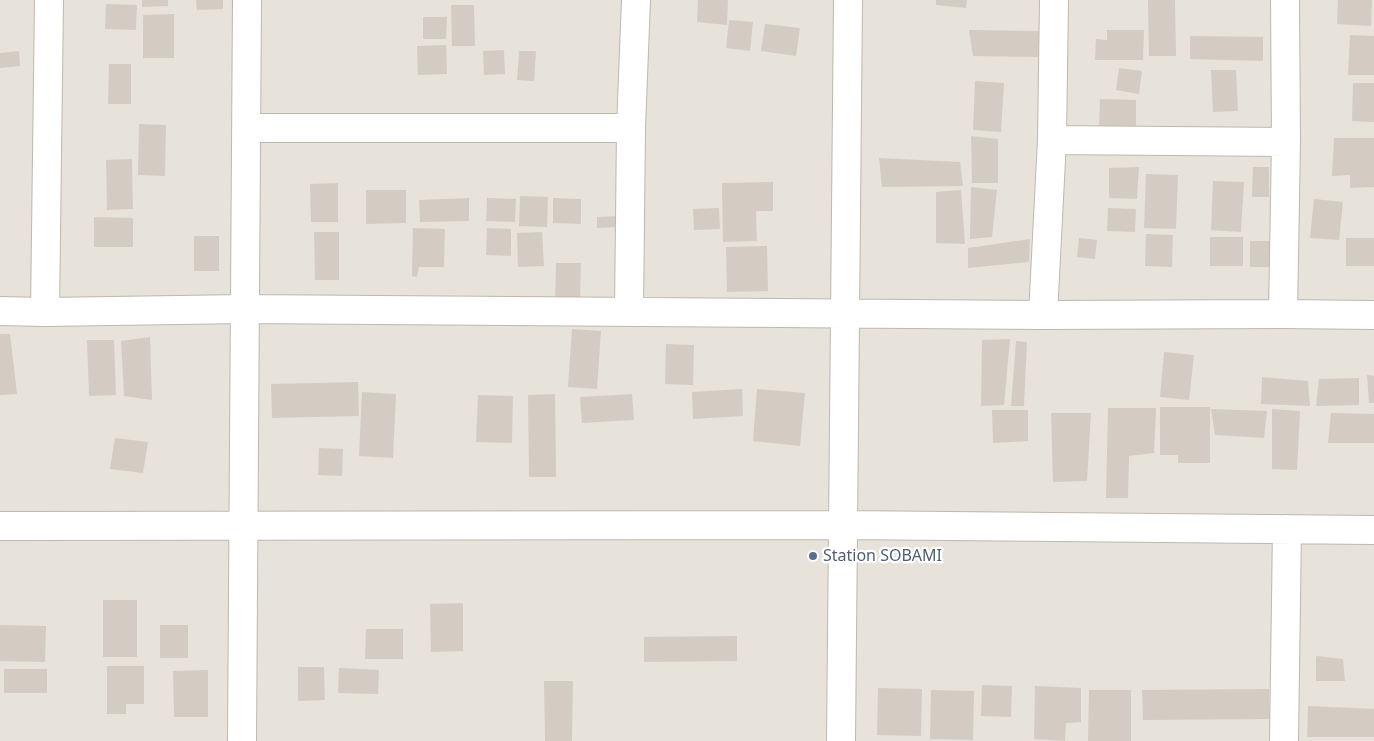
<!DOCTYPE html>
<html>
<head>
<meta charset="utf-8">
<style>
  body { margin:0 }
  canvas { display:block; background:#f4f1eb }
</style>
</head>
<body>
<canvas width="1374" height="741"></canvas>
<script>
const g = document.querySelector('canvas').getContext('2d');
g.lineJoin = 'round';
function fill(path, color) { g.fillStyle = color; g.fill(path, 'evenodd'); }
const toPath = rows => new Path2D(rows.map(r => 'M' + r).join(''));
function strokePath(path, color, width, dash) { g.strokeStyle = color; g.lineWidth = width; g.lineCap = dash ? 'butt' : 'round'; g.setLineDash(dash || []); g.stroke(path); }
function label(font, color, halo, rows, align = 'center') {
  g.font = font + ' "Noto Sans",sans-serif'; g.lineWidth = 4.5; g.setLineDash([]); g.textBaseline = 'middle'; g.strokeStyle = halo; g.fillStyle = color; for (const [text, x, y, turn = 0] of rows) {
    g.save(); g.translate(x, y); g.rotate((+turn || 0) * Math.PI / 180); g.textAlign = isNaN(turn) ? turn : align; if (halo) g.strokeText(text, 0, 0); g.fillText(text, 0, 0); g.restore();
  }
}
const residential = toPath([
  [0,0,1374,0,1374,741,0,741]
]);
const building = toPath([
  [142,0,168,0,168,6,142,7],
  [196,0,223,0,223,9,197,10],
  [698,0,728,0,727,25,697,22],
  [936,0,967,0,966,8,936,5],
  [1148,0,1175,0,1176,56,1149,56],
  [1338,0,1372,0,1371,26,1337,24],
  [106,4,137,5,136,30,105,29],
  [451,5,474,5,475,46,452,46],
  [174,14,174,58,143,58,143,15],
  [423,17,447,17,446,39,423,39],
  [729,20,753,22,750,51,726,48],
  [765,24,800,28,796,56,761,51],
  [969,30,1039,31,1038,57,973,56],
  [1107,30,1144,30,1143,60,1095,60,1096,39,1107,40],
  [1350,35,1374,36,1374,75,1348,75],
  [1190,36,1263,37,1263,61,1190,59],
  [446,45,447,74,418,75,417,46],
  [504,50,505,74,484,75,483,51],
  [19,51,20,66,0,68,0,53],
  [519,51,536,51,534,81,517,80],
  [109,64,131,64,131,104,108,104],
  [1119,68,1142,71,1139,94,1116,90],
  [1211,70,1236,70,1238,111,1213,112],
  [975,81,1004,83,1001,132,973,130],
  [1353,83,1374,83,1374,122,1352,121],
  [1100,99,1136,100,1136,128,1099,127],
  [139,124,166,125,165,176,138,175],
  [971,136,998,139,998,183,972,183],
  [1334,138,1374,138,1374,187,1350,188,1350,175,1332,176],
  [879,158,960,162,963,186,882,187],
  [132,159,133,209,107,210,106,160],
  [1139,167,1137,199,1109,198,1109,168],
  [1253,167,1269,167,1269,197,1252,197],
  [1146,174,1178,175,1176,229,1144,228],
  [1213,181,1244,182,1241,232,1211,230],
  [773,182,773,211,756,211,757,241,723,242,722,183],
  [338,183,338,222,311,222,310,184],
  [971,187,997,190,992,237,970,239],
  [366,190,406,190,406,223,366,224],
  [961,190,965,244,936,243,936,192],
  [520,196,548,197,547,227,519,226],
  [469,198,469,221,420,222,419,200],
  [487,198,516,199,515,222,486,221],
  [553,198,581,199,581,224,553,223],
  [1314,199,1343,202,1339,240,1310,238],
  [719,208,720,229,694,230,693,209],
  [1108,208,1136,209,1135,232,1107,231],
  [619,216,619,227,597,228,597,217],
  [94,217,133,218,133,247,94,247],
  [413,228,445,229,444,267,419,267,417,277,412,276],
  [487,228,511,229,511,256,486,255],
  [314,232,339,232,339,280,315,280],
  [542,232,544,266,518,267,517,233],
  [1146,234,1173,235,1172,267,1145,266],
  [194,236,219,236,219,271,194,271],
  [1210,237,1243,237,1243,266,1210,266],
  [1079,238,1097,240,1095,259,1077,257],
  [1346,238,1374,238,1374,266,1346,266],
  [1030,239,1029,262,968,268,968,248],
  [1250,241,1272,241,1272,267,1250,267],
  [767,246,768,291,727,292,726,247],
  [556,263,581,263,580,300,555,300],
  [572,329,601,331,597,389,568,387],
  [0,334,10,334,17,394,0,395],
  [150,337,152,400,124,396,121,341],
  [1010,339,1004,405,981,406,982,340],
  [87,340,114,340,116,395,89,396],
  [1016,341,1027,342,1024,406,1011,406],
  [666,344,694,345,693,385,665,384],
  [1164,352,1194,355,1189,400,1160,397],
  [1367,375,1374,376,1374,403,1369,403],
  [1262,377,1308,381,1310,406,1261,404],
  [1359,378,1359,405,1316,406,1319,379],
  [358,382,359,416,272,418,271,384],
  [742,389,743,416,693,419,692,392],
  [757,389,805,393,800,446,753,441],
  [362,392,396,394,393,458,359,456],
  [555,394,556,477,529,477,528,395],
  [632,394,634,420,582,423,580,397],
  [478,395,513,396,512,443,476,442],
  [1160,407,1210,407,1210,463,1178,463,1178,455,1160,455],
  [1108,408,1156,408,1154,453,1129,456,1128,498,1106,498],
  [1211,409,1267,411,1264,438,1215,435],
  [1272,409,1300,411,1297,470,1272,469],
  [992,410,1028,410,1028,441,993,443],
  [1051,413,1091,413,1087,481,1053,482],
  [1331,413,1374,414,1374,443,1328,443],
  [115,438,148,442,143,473,110,469],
  [319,448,343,449,342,476,318,475],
  [103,600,137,600,137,657,103,657],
  [463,603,463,651,431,652,430,604],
  [0,625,46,626,45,662,0,661],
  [160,625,188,625,188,658,160,658],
  [366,629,403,629,403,659,365,659],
  [737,636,737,661,644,662,644,637],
  [1316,656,1343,659,1345,681,1316,681],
  [107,666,144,666,144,704,126,704,126,714,107,714],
  [298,667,324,667,325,700,298,701],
  [339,668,379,670,378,694,338,693],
  [4,669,47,669,47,693,4,693],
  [208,670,208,717,174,717,173,671],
  [544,681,573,681,572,741,545,741],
  [982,685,1012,686,1011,717,981,716],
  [1035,686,1081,688,1081,722,1066,723,1065,741,1034,739],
  [878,688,922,689,921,736,877,735],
  [1269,689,1269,719,1143,720,1142,690],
  [931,690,974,691,973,740,930,739],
  [1089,690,1131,690,1131,741,1088,741],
  [1308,706,1374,709,1374,737,1307,737]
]);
const minor = toPath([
  [247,128,631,128],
  [1052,140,1286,142],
  [0,311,45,312,245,309,1043,315,1283,314,1374,315],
  [629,311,631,128,636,0],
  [45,312,49,0],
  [1283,314,1286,142,1285,0],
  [1043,315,1052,140,1054,0],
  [0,526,843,525,1374,530],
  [242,741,247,0],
  [841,741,848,0],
  [1284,741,1287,529]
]);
const markers = [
  [813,556,5,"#5c6f8a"]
];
const serviceNames = [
  ["Station SOBAMI",823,556]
];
fill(residential, '#e7e2da');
fill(building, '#d4ccc2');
strokePath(minor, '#beb8ae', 30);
strokePath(minor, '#fff', 28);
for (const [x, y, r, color] of markers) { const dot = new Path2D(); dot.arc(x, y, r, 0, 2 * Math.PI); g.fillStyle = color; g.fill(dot); strokePath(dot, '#fff', 2); }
label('16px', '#4e5e75', '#fff', serviceNames, 'left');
</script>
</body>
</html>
